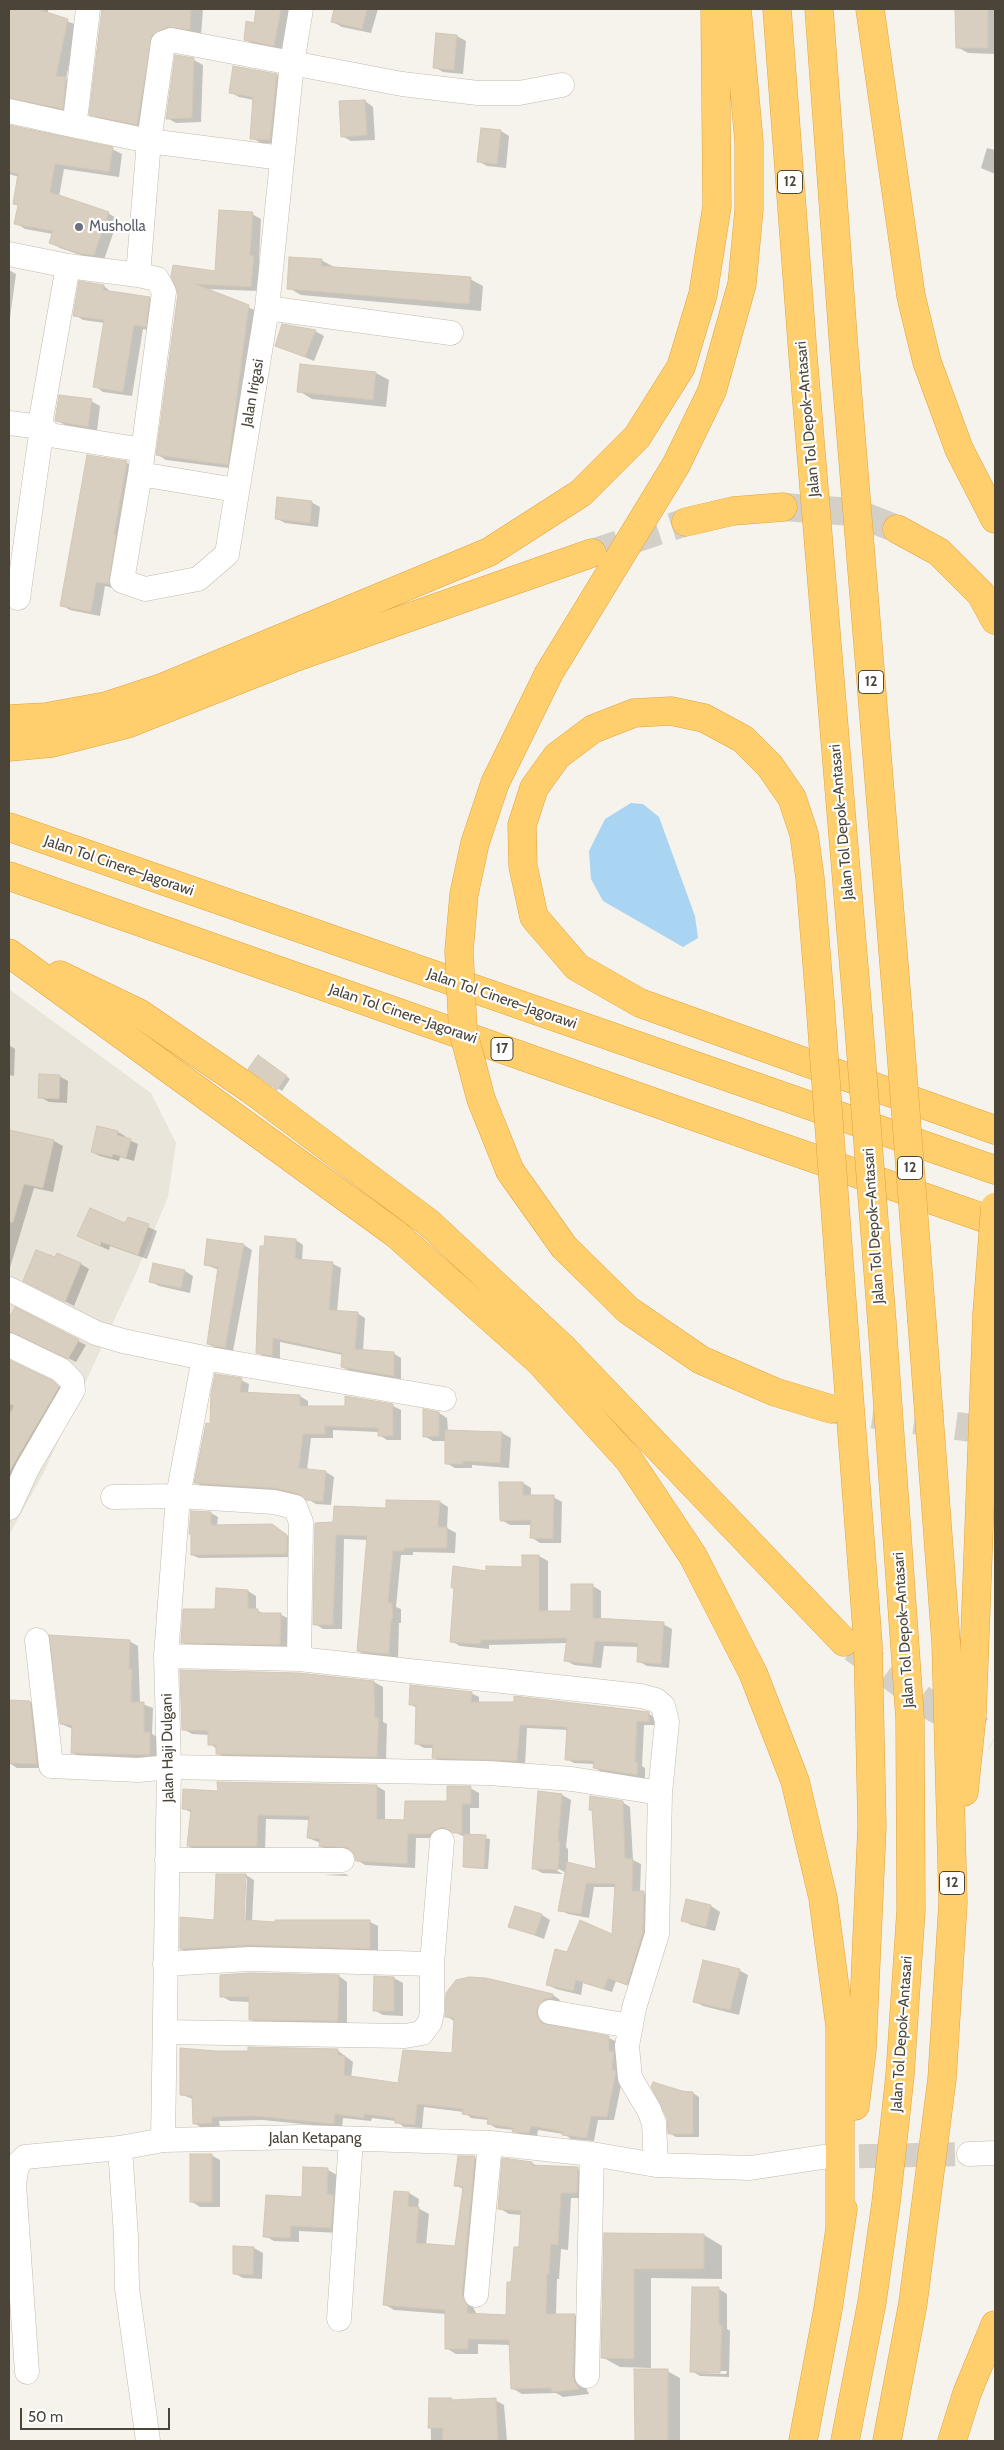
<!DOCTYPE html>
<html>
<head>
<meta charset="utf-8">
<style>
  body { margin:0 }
  #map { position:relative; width:1004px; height:2450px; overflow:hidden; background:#f6f3ec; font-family:Cabin,sans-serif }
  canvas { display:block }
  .frame { position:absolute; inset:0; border:10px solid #4b4439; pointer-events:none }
  .scale { position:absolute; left:20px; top:2408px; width:150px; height:22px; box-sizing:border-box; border:2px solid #4b4439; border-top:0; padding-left:6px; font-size:15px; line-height:18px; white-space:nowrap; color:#4b4439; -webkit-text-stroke:4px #fff; paint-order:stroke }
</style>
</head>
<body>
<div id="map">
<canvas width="1004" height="2450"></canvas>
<div class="frame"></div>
<div class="scale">50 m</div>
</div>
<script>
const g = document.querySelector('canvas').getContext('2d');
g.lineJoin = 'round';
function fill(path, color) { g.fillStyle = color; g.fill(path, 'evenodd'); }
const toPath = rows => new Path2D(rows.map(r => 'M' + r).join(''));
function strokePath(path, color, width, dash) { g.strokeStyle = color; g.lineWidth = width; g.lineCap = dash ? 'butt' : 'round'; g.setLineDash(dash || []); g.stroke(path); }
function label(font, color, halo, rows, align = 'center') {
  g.font = font + ' Cabin,sans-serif'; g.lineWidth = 4.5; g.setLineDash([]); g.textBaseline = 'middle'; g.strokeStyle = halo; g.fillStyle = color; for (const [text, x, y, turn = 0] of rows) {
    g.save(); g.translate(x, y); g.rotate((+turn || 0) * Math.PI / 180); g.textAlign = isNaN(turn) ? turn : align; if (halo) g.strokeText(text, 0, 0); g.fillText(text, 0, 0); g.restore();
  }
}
const residential = toPath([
  [9,989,151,1093,176,1143,168,1197,137,1271,44,1472,9,1535]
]);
const water = toPath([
  [631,803,643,804,659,817,695,916,698,938,683,947,603,901,591,879,589,851,605,819]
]);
const shadow = toPath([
  [9,9,23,11,23,9,48,9,48,14,77,25,66,79,76,84,72,114,9,107],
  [103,9,203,9,201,36,179,33,149,130,103,121,91,114],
  [258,9,295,9,282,50,253,44,245,39,255,24],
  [336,9,378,9,371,33,342,27,333,22],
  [957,9,995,9,995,54,968,53,957,47],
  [437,34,457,36,466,41,463,74,443,72,434,67],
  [194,60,203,65,201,122,176,123,167,118],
  [277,75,285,80,279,144,261,143,252,138,254,100,239,97,230,92],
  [365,101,373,107,375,140,351,141,342,136],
  [9,125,112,149,122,154,119,177,64,169,59,197,108,213,118,219,104,260,92,259,60,248,50,242,53,234,25,229,16,223,19,206,14,203,19,177,9,174],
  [501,131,509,136,506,168,487,166,478,161],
  [987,148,995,150,995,174,981,168],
  [252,214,261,219,259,260,263,262,259,291,204,289,257,311,236,469,166,460,158,455,179,294,172,276,216,272],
  [321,260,334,267,470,279,483,286,481,311,301,295,289,288],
  [9,270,16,274,9,325],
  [104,286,112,293,149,298,158,303,154,331,143,329,132,396,103,392,95,386,105,323,83,320,75,315],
  [315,331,324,336,314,361,276,345],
  [376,373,389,380,386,407,312,399,299,391],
  [91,401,100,406,97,431,65,425,56,420],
  [88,456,127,463,136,468,117,589,105,586,100,616,70,610,61,605],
  [311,502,320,507,318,527,285,523,276,518],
  [9,1045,15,1049,14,1076,9,1075],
  [262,1059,290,1079,282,1091,250,1068],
  [59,1076,68,1081,67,1103,49,1102,40,1097],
  [98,1127,118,1132,125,1136,125,1138,138,1144,134,1161,120,1157,119,1161,100,1156,92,1152],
  [9,1131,54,1141,63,1146,53,1192,34,1188,9,1271],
  [128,1218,157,1231,147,1259,110,1246,109,1250,88,1241,126,1225],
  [296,1240,303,1245,302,1261,333,1264,341,1268,337,1312,357,1313,365,1318,363,1351,393,1353,401,1358,401,1380,350,1371,342,1367,343,1355,280,1342,280,1359,265,1357,257,1352],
  [244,1245,252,1250,233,1351,216,1348,208,1344,219,1270,206,1265],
  [56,1259,81,1264,89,1269,74,1306,34,1285],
  [185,1271,193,1276,190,1293,159,1286,150,1281],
  [15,1309,86,1345,76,1362,23,1336,9,1337,9,1321],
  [9,1360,62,1388,9,1483],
  [241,1380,249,1384,248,1393,300,1396,308,1401,308,1407,393,1406,401,1410,401,1440,387,1440,379,1435,379,1432,333,1430,333,1438,311,1438,307,1470,326,1472,334,1477,331,1505,316,1504,305,1497,284,1492,204,1487,196,1483,212,1425],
  [439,1413,447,1418,448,1431,502,1433,511,1438,509,1468,472,1465,472,1468,455,1468,446,1463,446,1441,433,1441,424,1436],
  [523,1483,531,1488,531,1496,553,1497,562,1502,561,1543,540,1543,531,1537,532,1525,510,1525,501,1520],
  [440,1502,448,1507,447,1528,456,1533,455,1553,413,1552,413,1555,401,1555,396,1607,401,1609,401,1623,399,1623,398,1658,367,1656,358,1651,368,1540,344,1539,342,1629,323,1629,315,1624,334,1523,387,1510],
  [192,1512,211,1513,218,1517,217,1526,279,1529,293,1540,293,1557,199,1558,192,1555],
  [523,1556,539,1556,548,1561,548,1613,572,1612,593,1586,601,1591,601,1620,663,1624,672,1629,669,1668,647,1666,638,1661,639,1647,604,1646,601,1668,574,1665,565,1660,568,1643,489,1645,489,1649,460,1646,451,1641,456,1589,452,1587,488,1572,523,1568],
  [217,1590,248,1591,256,1596,256,1610,265,1614,280,1614,289,1619,288,1649,190,1647,182,1642,217,1610],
  [129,1641,138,1646,140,1703,153,1708,152,1734,159,1738,158,1759,81,1758,72,1752,73,1729,61,1724],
  [374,1682,383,1687,383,1722,387,1724,386,1761,226,1758,217,1753,217,1749,210,1744,210,1735,192,1734,183,1729],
  [471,1693,479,1697,479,1703,649,1714,656,1718,656,1725,644,1725,642,1766,645,1768,645,1779,602,1772,595,1768,595,1764,574,1763,567,1759,568,1730,527,1728,525,1765,441,1762,433,1757,434,1748,424,1748,417,1744,417,1708,410,1704],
  [9,1701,30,1702,38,1707,45,1768,17,1768,9,1763],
  [377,1786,385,1791,385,1821,405,1822,448,1802,470,1788,479,1793,479,1808,470,1808,470,1836,490,1839,488,1869,468,1868,464,1866,465,1837,452,1831,444,1833,439,1838,416,1838,415,1868,365,1865,357,1860,354,1852,329,1850,320,1846,321,1843,308,1838,310,1820,266,1819,265,1850,196,1850,188,1846,192,1813,183,1808,219,1792],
  [539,1793,562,1795,571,1800,566,1847,568,1849,568,1864,597,1871,593,1811,590,1809,622,1802,630,1807,633,1860,641,1864,640,1892,652,1897,635,1988,616,1981,612,1992,583,1983,581,1995,556,1989,548,1985,568,1953,614,1935,616,1887,594,1887,589,1918,568,1914,560,1910,566,1873,554,1866,552,1868,563,1874,542,1873,533,1868],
  [345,1874,349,1876,324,1875],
  [246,1875,254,1880,252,1922,276,1924,370,1922,378,1926,378,1953,189,1953,181,1949,215,1921],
  [245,1878,247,1878,245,1926,243,1926],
  [687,1901,711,1906,720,1912,715,1931,691,1925,683,1920],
  [542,1915,550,1920,544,1939,510,1926],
  [739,1970,748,1975,739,2015,703,2006,694,2001],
  [339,1976,347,1982,347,2025,259,2024,250,2019,250,2002,230,2001,221,1996],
  [375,1978,394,1978,403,1983,403,2016,383,2015,374,2010],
  [485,1979,553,1995,560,2000,544,2022,548,2027,609,2038,617,2042,623,2076,614,2120,598,2120,594,2141,571,2139,564,2134,538,2130,537,2137,521,2135,514,2130,496,2128,488,2123,488,2120,471,2118,464,2112,424,2107,422,2128,404,2127,396,2121,372,2118,371,2121,343,2118,342,2128,263,2120,219,2121,220,2127,202,2128,194,2123,193,2099,182,2095,181,2050,250,2052,337,2050,353,2062,351,2078,399,2084,453,2054,454,2021,446,2016],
  [682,2093,693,2093,699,2097,699,2137,676,2137,669,2133,668,2118],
  [211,2155,220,2160,220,2207,200,2207,192,2202],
  [475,2158,485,2163,473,2307,477,2315,508,2316,520,2248,522,2215,509,2214,499,2208,504,2160,532,2163,537,2166,578,2169,588,2174,587,2198,571,2198,568,2250,561,2249,559,2279,557,2279,556,2315,574,2315,584,2321,583,2382,589,2394,563,2397,556,2393,522,2394,512,2388,510,2345,478,2344,478,2354,456,2354,446,2348,447,2314,394,2310,384,2304,409,2193,419,2199,418,2208,429,2214,426,2245,456,2247,464,2190,456,2185],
  [328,2170,337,2175,335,2197,340,2233,299,2231,299,2242,274,2241,265,2236,303,2199],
  [605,2234,704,2235,722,2246,722,2279,651,2278,651,2368,620,2367,602,2357],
  [254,2248,263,2253,262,2279,243,2278,234,2273],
  [719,2289,727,2294,727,2329,730,2331,729,2377,700,2376,692,2371],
  [699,2371,727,2371,726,2374,699,2373],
  [636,2371,667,2371,680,2378,680,2441,636,2441],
  [430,2399,454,2402,495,2400,504,2405,507,2441,431,2441]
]);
const building = toPath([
  [9,9,37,9,68,19,56,76,66,77,63,109,9,98,9,9],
  [102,9,191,9,190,30,167,27,152,35,137,125,89,115,102,9],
  [256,9,281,9,274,46,244,40,246,21,254,23,256,9],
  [334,9,367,9,362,29,331,22,334,9],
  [955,9,988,9,988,48,956,48,955,9],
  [436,33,457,35,454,70,433,68,436,33],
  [175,55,194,58,192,118,166,119,175,55],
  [233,66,277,74,270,140,250,139,253,97,229,93,233,66],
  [365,100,367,135,341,137,339,101,365,100],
  [9,125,113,147,109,172,55,164,50,192,109,212,94,255,81,254,49,243,53,231,14,224,18,205,13,204,18,174,9,172,9,125],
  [481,128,501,130,497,164,477,162,481,128],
  [219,210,253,212,250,255,254,256,251,287,195,284,249,305,228,465,156,455,178,294,171,276,173,265,215,271,219,210],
  [289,257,322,259,321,266,471,277,469,304,287,289,289,257],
  [79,281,104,285,103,290,150,297,146,327,134,325,123,392,93,387,104,320,73,316,79,281],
  [282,324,316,330,305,357,275,346,282,324],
  [300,364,376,372,373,400,297,392,300,364],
  [59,395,92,399,88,427,55,421,59,395],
  [87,455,127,461,114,535,116,535,109,584,96,582,91,612,60,606,87,455],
  [277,497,312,501,310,523,275,519,277,497],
  [258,1055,287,1076,277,1090,248,1069,258,1055],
  [39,1074,60,1075,59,1099,38,1098,39,1074],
  [97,1126,118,1131,117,1135,131,1139,126,1158,113,1154,112,1157,91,1152,97,1126],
  [9,1130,54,1140,43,1188,24,1184,13,1222,9,1222,9,1130],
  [90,1208,125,1223,128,1217,149,1224,138,1255,101,1242,100,1246,77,1236,90,1208],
  [265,1236,296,1239,295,1257,297,1259,333,1262,329,1310,358,1312,355,1349,394,1352,394,1376,341,1367,342,1353,273,1338,272,1356,256,1353,260,1246,264,1246,265,1236],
  [207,1239,244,1244,225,1348,207,1344,218,1267,204,1265,207,1239],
  [36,1250,55,1257,57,1253,81,1263,65,1302,23,1281,36,1250],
  [153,1263,185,1270,181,1288,149,1282,153,1263],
  [15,1307,79,1340,68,1359,9,1331,9,1318,15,1307],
  [9,1360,53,1381,59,1387,9,1472,9,1416,14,1406,9,1403,9,1360],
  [215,1374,242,1378,240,1392,300,1395,300,1406,345,1406,345,1396,393,1404,393,1436,378,1436,378,1428,325,1426,325,1434,303,1434,299,1468,326,1471,323,1502,306,1500,299,1494,275,1488,194,1483,206,1423,210,1424,211,1394,215,1374],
  [423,1409,439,1412,439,1436,423,1437,423,1409],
  [445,1430,502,1432,500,1463,463,1461,463,1464,445,1464,445,1430],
  [499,1482,523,1482,523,1495,554,1495,553,1539,530,1538,531,1520,500,1521,499,1482],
  [386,1500,440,1501,438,1527,447,1527,447,1548,404,1548,404,1551,393,1551,388,1603,392,1603,393,1618,391,1619,389,1654,357,1651,367,1536,336,1535,333,1625,313,1625,315,1523,333,1522,334,1506,386,1508,386,1500],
  [191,1511,211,1512,211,1525,272,1524,287,1535,287,1554,191,1555,191,1534,189,1534,191,1511],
  [522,1555,539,1555,539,1611,571,1611,571,1584,593,1584,593,1618,664,1622,661,1664,637,1662,638,1643,595,1641,592,1664,564,1661,567,1638,481,1640,480,1644,450,1642,454,1588,451,1588,453,1566,486,1571,486,1566,522,1567,522,1555],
  [216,1588,248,1590,248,1608,258,1609,258,1613,281,1613,280,1645,181,1643,183,1609,215,1609,216,1588],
  [49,1635,130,1640,129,1669,132,1669,131,1702,144,1702,144,1732,150,1732,150,1755,71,1753,72,1725,60,1724,49,1635],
  [180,1670,298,1673,374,1681,375,1718,379,1718,377,1757,216,1754,216,1745,208,1745,208,1731,182,1730,180,1670],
  [410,1685,472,1692,471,1702,514,1702,514,1696,649,1712,649,1722,637,1721,635,1762,638,1762,637,1775,593,1768,594,1761,565,1760,567,1727,520,1725,517,1761,432,1758,433,1745,415,1744,416,1705,409,1705,410,1685],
  [9,1700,30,1701,37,1764,9,1763,9,1700],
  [217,1782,377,1785,377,1819,404,1820,405,1801,447,1801,447,1786,471,1786,471,1804,462,1804,462,1833,453,1833,443,1827,436,1829,430,1834,408,1834,407,1864,356,1861,354,1854,348,1848,319,1846,320,1839,307,1838,309,1816,258,1815,257,1846,187,1846,191,1810,182,1809,183,1789,218,1791,217,1782],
  [538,1791,562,1794,558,1842,560,1842,558,1870,532,1869,538,1791],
  [590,1796,623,1801,625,1858,633,1859,632,1891,644,1891,643,1932,627,1985,608,1978,604,1989,576,1980,573,1991,546,1985,555,1949,567,1952,580,1920,612,1934,615,1884,586,1883,581,1914,558,1911,567,1862,596,1869,592,1810,589,1810,590,1796],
  [464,1834,486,1835,484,1868,463,1867,464,1834],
  [216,1874,246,1874,244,1920,275,1922,275,1920,370,1920,370,1949,250,1945,180,1949,180,1917,214,1920,216,1874],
  [686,1899,711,1905,706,1927,681,1921,686,1899],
  [515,1906,542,1914,535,1935,508,1927,515,1906],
  [703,1960,740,1969,730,2010,693,2002,703,1960],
  [250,1973,339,1975,338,2021,249,2020,249,1997,220,1997,220,1975,250,1973],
  [374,1976,394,1977,394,2011,373,2011,374,1976],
  [469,1977,486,1978,553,1994,552,1998,545,1999,537,2009,537,2016,542,2023,609,2036,609,2051,614,2052,612,2069,616,2071,607,2117,591,2116,587,2138,562,2135,563,2132,531,2126,529,2133,512,2132,513,2128,487,2124,488,2118,462,2114,463,2109,417,2104,415,2125,395,2123,395,2118,364,2114,364,2118,335,2114,334,2124,255,2116,212,2117,212,2123,193,2124,192,2096,180,2095,180,2048,216,2051,248,2051,248,2047,338,2049,338,2055,345,2056,344,2075,398,2083,403,2050,452,2053,454,2018,445,2017,446,1993,456,1980,469,1977],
  [653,2082,682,2091,693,2092,693,2134,668,2134,667,2118,651,2087,653,2082],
  [190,2154,212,2154,212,2202,190,2202,190,2154],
  [458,2156,475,2156,462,2294,468,2306,467,2313,506,2315,507,2282,511,2282,514,2247,519,2247,521,2211,498,2209,502,2158,532,2162,532,2165,578,2167,577,2193,561,2193,558,2245,551,2244,549,2274,547,2274,546,2314,575,2314,573,2376,575,2383,580,2389,552,2392,551,2388,511,2389,509,2340,468,2339,468,2349,445,2349,445,2310,383,2305,394,2191,409,2192,408,2206,419,2207,416,2243,455,2246,463,2187,454,2186,458,2156],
  [303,2167,328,2168,327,2194,334,2195,331,2228,291,2226,290,2238,263,2237,266,2195,302,2197,303,2167],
  [604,2233,704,2234,704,2269,634,2269,634,2359,601,2358,604,2233],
  [233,2246,254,2247,253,2275,233,2274,233,2246],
  [692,2287,719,2287,719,2325,722,2325,720,2373,690,2372,692,2287],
  [634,2369,668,2369,668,2441,635,2441,634,2369],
  [429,2398,452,2398,451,2400,496,2398,498,2441,442,2441,443,2428,428,2428,429,2398]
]);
const minorTunnel = toPath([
  [823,2157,969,2154]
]);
const highwayTunnel = toPath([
  [783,507,854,512,897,529],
  [592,553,686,522],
  [831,1409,995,1431],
  [853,1648,934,1708,995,1737]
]);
const minor = toPath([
  [9,111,72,125,76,112,88,9],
  [72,125,149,141,282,158],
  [9,254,68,266],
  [138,275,68,266,41,419,42,427,50,435,143,450],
  [267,308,451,333],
  [9,423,42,427,18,598],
  [140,474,122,581,145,589,198,579,227,554,267,308,292,63,301,9],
  [236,490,140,474,164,292,157,279,138,275,149,141,163,43,171,40,402,84,478,93,519,93,562,85],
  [9,1289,96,1333,123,1341,204,1358,444,1399],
  [9,1345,61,1370,72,1381,73,1390,27,1469,9,1508],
  [113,1497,178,1496,274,1502,295,1507,301,1522,299,1659],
  [37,1640,51,1766,138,1770,169,1767,488,1773,572,1779,660,1793],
  [166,1656,299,1659,641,1696,656,1700,663,1706,667,1722,660,1793,657,1934,634,2008,627,2046,630,2078,649,2110,654,2123,656,2165],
  [167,1860,342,1860],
  [165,1964,250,1959,432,1964],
  [550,2012,630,2026],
  [166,2032,405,2036,422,2033,430,2022,432,2012,432,1964,442,1841],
  [163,2140,169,1767,166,1656,178,1496,204,1358],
  [120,2148,126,2236,127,2288,148,2441],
  [969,2154,995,2153],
  [476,2295,490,2143],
  [339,2319,351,2139],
  [27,2372,14,2184,17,2165,25,2157,120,2148,163,2140,303,2137,490,2143,592,2154,656,2165,750,2168,823,2157],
  [587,2376,592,2154]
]);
const highway = toPath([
  [777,9,803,356,858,1015],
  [819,9,844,350,898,1013],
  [870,9,911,296,927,362,959,449,995,519],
  [686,522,733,511,783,507],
  [897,529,939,552,981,594,995,620],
  [549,673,676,465,712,391,742,284,749,210,749,142,737,9],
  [9,719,46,717,106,706,164,687,489,552,581,493,637,437,681,367,703,294,717,206,715,9],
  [9,747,52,743,127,724,296,657,592,553],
  [9,827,995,1170],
  [9,876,995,1222],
  [9,953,396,1234,540,1362,629,1460,693,1556,753,1673,795,1781,823,1898,840,2026,840,2227],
  [60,975,139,1013,250,1089,429,1223,562,1347,844,1642],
  [820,1001,810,878,804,834,792,798,770,766,743,739,704,718,671,711,634,713,593,729,557,756,534,788,522,825,523,866,534,917,577,967,640,1003,995,1130],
  [510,1171,564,1247,628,1310,701,1360,775,1392,831,1409],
  [840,1275,868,1644,872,1826,862,2050,855,2106],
  [964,1792,972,1715,987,1314],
  [803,2441,828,2309,843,2209],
  [845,2441,872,2302,886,2203,900,2075,911,1910,910,1719,882,1323],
  [887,2441,913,2303,942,2079,953,1903,946,1643,922,1322],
  [952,2441,967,2393,995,2325]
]);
const highwayBridge = toPath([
  [820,1001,840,1275],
  [898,1013,922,1322],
  [858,1015,882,1323],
  [510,1171,481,1099,463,1031,459,951,464,894,475,843,495,783,549,673],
  [987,1314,995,1207]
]);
const markers = [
  [79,227,5,"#6b7280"]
];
const shields = [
  [790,182,25],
  [871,682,25],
  [502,1049,22],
  [910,1168,25],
  [952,1883,25]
];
const shieldNames = [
  ["12",790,182],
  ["12",871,682],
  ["17",502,1049],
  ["12",910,1168],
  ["12",952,1883]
];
const worshipNames = [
  ["Musholla",89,227]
];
const streetNames = [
  ["Jalan Irigasi",253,393,-80],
  ["Jalan Tol Depok–Antasari",808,419,-95],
  ["Jalan Tol Depok–Antasari",842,822,-95],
  ["Jalan Tol Cinere–Jagorawi",119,866,19],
  ["Jalan Tol Cinere–Jagorawi",502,999,19],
  ["Jalan Tol Cinere-Jagorawi",403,1014,19],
  ["Jalan Tol Depok–Antasari",874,1226,-94],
  ["Jalan Tol Depok–Antasari",904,1630,-94],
  ["Jalan Haji Dulgani",168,1748,-91],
  ["Jalan Tol Depok–Antasari",902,2034,-86],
  ["Jalan Ketapang",315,2139]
];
fill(residential, '#eae5da');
fill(water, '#a9d4f2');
fill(shadow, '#0003');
fill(building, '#d8cfc1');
strokePath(building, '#d3c7b4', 1);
strokePath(minorTunnel, '#d4d0c8', 24, [24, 12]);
strokePath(highwayTunnel, '#d4d0c8', 28, [28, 14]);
strokePath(minor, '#c2bbae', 25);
strokePath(highway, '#e0a43c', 29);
strokePath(minor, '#fff', 24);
strokePath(highway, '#ffcf6e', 28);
strokePath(highwayBridge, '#e0a43c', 29, []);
strokePath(highwayBridge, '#ffcf6e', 28);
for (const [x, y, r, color] of markers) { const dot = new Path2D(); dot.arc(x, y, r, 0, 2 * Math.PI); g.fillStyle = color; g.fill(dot); strokePath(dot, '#fff', 2); }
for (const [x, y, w] of shields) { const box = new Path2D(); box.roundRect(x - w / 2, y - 11.5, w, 23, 4); g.fillStyle = '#fff'; g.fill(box); strokePath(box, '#4b4439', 1); }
label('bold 14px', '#4b4439', null, shieldNames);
label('15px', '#5b616d', '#fff', worshipNames, 'left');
label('15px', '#4b4439', '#fff', streetNames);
</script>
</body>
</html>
